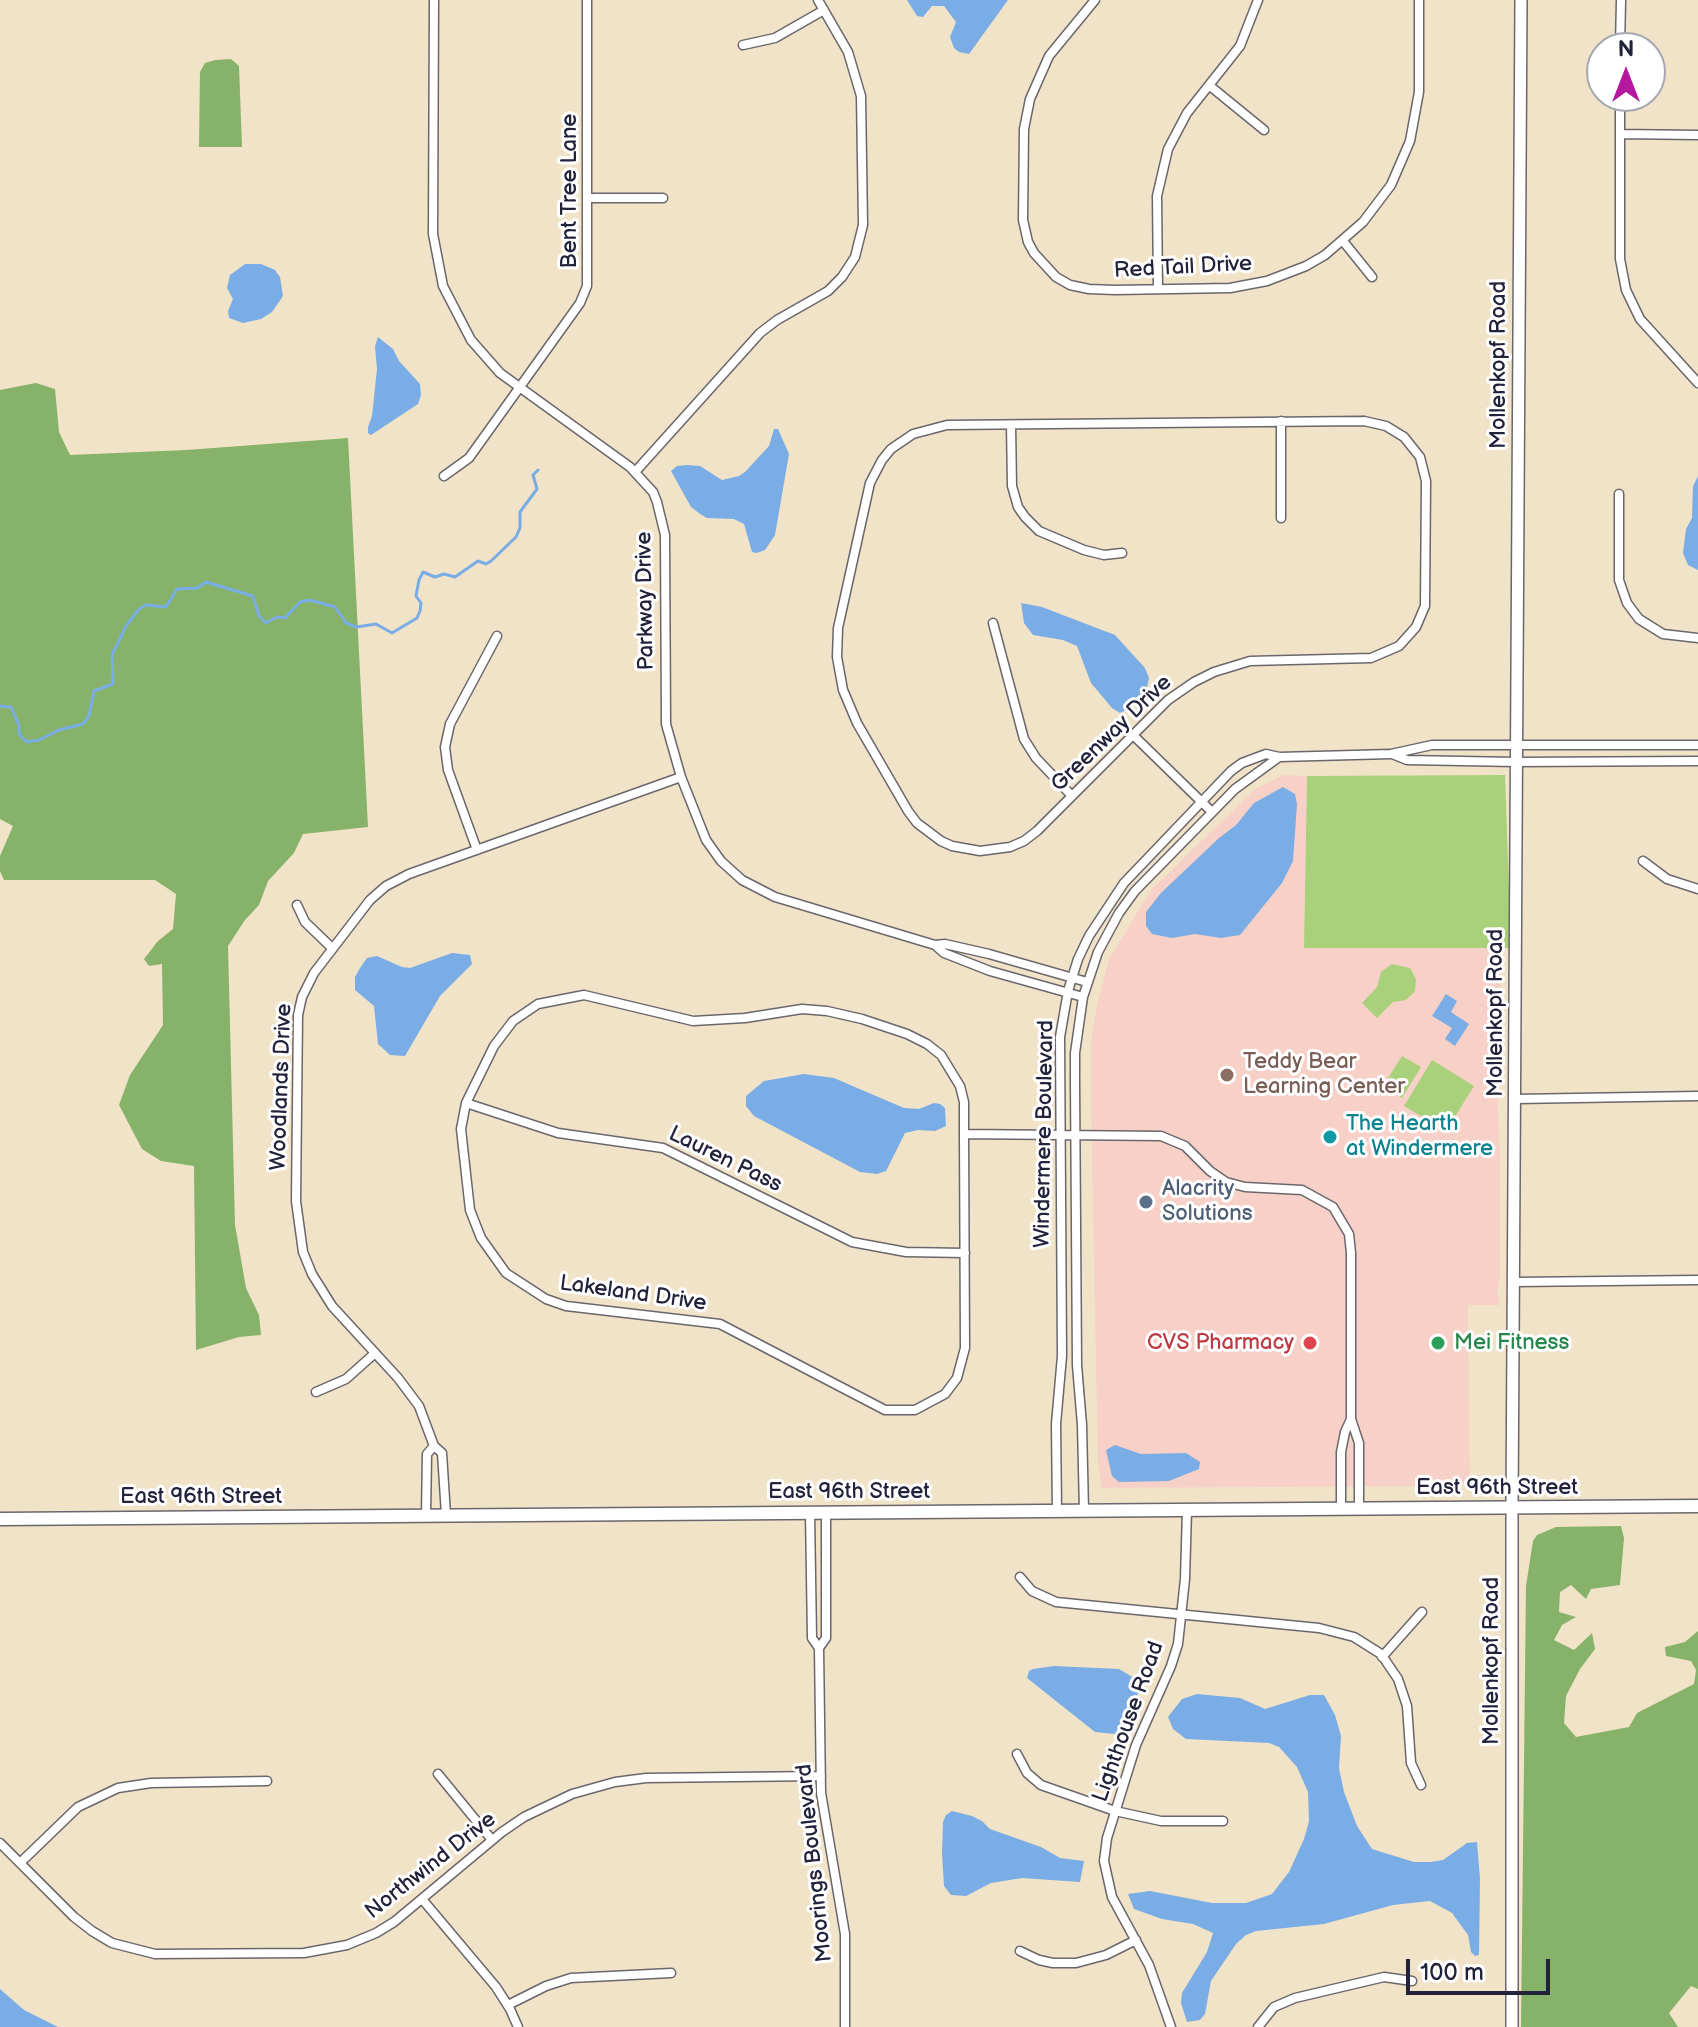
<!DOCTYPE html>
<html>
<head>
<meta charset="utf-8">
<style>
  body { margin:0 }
  #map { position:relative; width:1698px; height:2027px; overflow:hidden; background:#f1e3c7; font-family:"Balsamiq Sans",sans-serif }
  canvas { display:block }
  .north { position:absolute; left:1586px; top:32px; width:80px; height:80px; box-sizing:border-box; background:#fff; border:2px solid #a7a7b1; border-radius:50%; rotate:0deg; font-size:22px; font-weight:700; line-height:32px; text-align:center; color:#22223b }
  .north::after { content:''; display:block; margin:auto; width:28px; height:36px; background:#b5179e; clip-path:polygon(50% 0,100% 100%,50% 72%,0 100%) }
  .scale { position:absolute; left:1406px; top:1959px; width:144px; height:36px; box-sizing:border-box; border:4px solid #22223b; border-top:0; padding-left:10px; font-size:24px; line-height:28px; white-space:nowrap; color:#22223b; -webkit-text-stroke:6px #fff; paint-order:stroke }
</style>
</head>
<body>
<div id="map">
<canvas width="1698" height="2027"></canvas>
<div class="north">N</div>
<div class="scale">100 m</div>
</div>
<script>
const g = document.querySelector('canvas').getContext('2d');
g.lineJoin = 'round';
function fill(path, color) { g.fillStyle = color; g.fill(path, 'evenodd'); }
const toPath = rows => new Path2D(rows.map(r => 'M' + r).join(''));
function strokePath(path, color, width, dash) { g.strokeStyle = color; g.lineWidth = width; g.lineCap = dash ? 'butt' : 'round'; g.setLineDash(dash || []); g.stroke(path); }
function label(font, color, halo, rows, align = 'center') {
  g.font = font + ' "Balsamiq Sans",sans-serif'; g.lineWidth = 6; g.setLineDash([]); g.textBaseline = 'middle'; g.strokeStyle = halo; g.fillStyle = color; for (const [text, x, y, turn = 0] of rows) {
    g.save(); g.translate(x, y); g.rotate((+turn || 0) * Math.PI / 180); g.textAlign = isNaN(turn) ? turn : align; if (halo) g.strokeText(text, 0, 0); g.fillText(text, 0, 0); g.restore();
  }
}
const built = toPath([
  [1284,775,1307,776,1304,948,1503,948,1499,966,1503,1009,1496,1056,1500,1162,1500,1277,1497,1291,1500,1305,1468,1305,1470,1483,1444,1486,1102,1488,1098,1466,1091,1100,1091,1040,1096,1010,1109,959,1152,889,1255,789]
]);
const green = toPath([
  [1505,775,1511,948,1304,948,1307,776],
  [1392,964,1410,968,1416,979,1415,991,1406,1000,1393,1002,1377,1018,1362,1003,1377,987,1381,972],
  [1402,1056,1421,1067,1402,1098,1383,1086],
  [1432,1060,1474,1086,1446,1131,1404,1106]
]);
const forest = toPath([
  [231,59,239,66,242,147,199,147,200,72,205,63,215,60],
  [36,383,55,389,59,432,70,455,186,450,348,438,368,827,303,834,294,853,268,881,259,905,245,920,228,946,235,1225,246,1288,259,1315,261,1335,239,1337,196,1350,194,1166,161,1161,142,1149,119,1105,130,1075,163,1025,162,964,149,966,144,959,158,941,173,929,176,894,155,880,4,880,0,871,0,856,13,826,0,819,0,390],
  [1621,1526,1624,1538,1620,1585,1591,1589,1586,1599,1571,1585,1560,1592,1559,1612,1576,1617,1562,1625,1554,1640,1574,1650,1592,1633,1595,1649,1580,1669,1566,1696,1564,1723,1576,1737,1629,1727,1637,1713,1694,1684,1696,1670,1691,1661,1666,1656,1665,1647,1685,1642,1698,1631,1698,1989,1691,1986,1669,2013,1678,2027,1521,2027,1526,1586,1533,1541,1537,1535,1556,1527]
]);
const water = toPath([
  [907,0,1008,0,969,54,959,52,954,48,950,37,956,22,944,6,932,6,923,17,917,16],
  [245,264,261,264,275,270,280,277,283,296,272,312,261,319,243,323,229,318,228,311,233,299,227,288,230,275],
  [378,337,393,349,399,361,420,384,421,395,418,404,371,435,368,433,368,427,372,416,377,369,375,346],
  [774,429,778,429,789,454,775,535,765,550,757,553,752,552,744,524,734,519,707,518,700,514,691,507,671,471,677,466,687,465,700,466,722,480,739,476,745,472,769,446],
  [1698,476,1698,570,1688,565,1683,553,1686,529,1692,518,1693,486],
  [1021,603,1042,607,1115,635,1145,668,1149,678,1146,692,1126,710,1120,713,1112,708,1091,683,1077,646,1063,640,1033,635,1024,623],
  [1283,787,1295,794,1297,804,1293,861,1282,883,1240,935,1221,938,1195,934,1172,938,1152,934,1146,926,1146,912,1161,893,1219,838,1236,825,1254,803],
  [452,953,470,955,472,964,440,996,405,1056,390,1055,378,1044,374,1006,355,990,355,977,360,968,367,958,377,956,402,967,410,968],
  [1446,994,1457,1001,1451,1012,1469,1024,1455,1046,1445,1039,1452,1028,1432,1016],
  [804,1074,834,1078,904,1108,919,1109,934,1103,940,1104,945,1108,946,1126,935,1131,918,1130,905,1133,886,1171,877,1174,860,1172,754,1116,746,1106,746,1096,764,1081],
  [1115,1445,1141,1454,1186,1453,1200,1462,1199,1469,1169,1481,1119,1482,1112,1476,1106,1450],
  [1054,1666,1119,1669,1134,1678,1139,1692,1115,1734,1095,1732,1027,1678,1029,1671,1033,1669],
  [1197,1694,1240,1698,1265,1709,1310,1695,1324,1695,1335,1715,1341,1736,1339,1768,1344,1792,1357,1826,1372,1849,1414,1862,1431,1862,1443,1860,1467,1843,1477,1842,1480,1879,1479,1955,1475,1956,1471,1952,1468,1935,1452,1913,1430,1901,1393,1905,1324,1924,1256,1931,1246,1935,1236,1944,1211,1981,1205,2014,1200,2020,1187,2022,1181,2003,1182,1993,1207,1952,1213,1933,1193,1924,1162,1919,1134,1909,1128,1894,1150,1891,1212,1903,1246,1903,1272,1894,1289,1872,1304,1839,1309,1821,1308,1792,1297,1767,1279,1747,1269,1743,1186,1739,1173,1729,1168,1717,1182,1699],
  [952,1811,972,1816,982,1821,990,1829,1041,1847,1060,1858,1084,1861,1080,1882,1022,1878,991,1883,966,1896,951,1895,944,1886,942,1853,943,1822,946,1815],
  [0,1989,24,2010,58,2027,0,2027]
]);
const stream = toPath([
  [0,706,11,707,19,725,19,734,27,742,39,740,59,730,83,724,89,716,94,691,113,684,112,655,126,626,139,609,146,605,166,607,177,589,197,588,206,582,253,596,259,616,266,623,277,617,285,618,300,602,310,600,335,607,346,623,356,627,376,624,392,633,417,618,420,611,421,603,416,596,419,580,423,572,435,577,444,574,455,577,478,561,486,564,491,561,516,537,520,528,520,512,537,489,533,475,538,470]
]);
const street = toPath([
  [434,0,433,234,443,286,471,340,500,373,630,467,653,492,657,502,665,535,666,724,681,777,706,840,721,861,742,880,775,897,935,945,945,944,989,954,1087,982],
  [1095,0,1049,56,1030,99,1024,129,1023,220,1028,242,1034,253,1056,277,1070,285,1089,289,1115,290,1230,288,1267,281,1306,266,1325,255,1363,222,1391,185,1410,141,1419,92,1419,0],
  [743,45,775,38,824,10],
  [1620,48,1621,0],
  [1210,86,1264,130],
  [1620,96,1620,259,1626,290,1640,319,1698,383],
  [1620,134,1698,135],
  [588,198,663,198],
  [1343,241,1372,277],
  [1158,289,1157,196,1168,149,1187,113,1240,46,1258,0],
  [1281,421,1281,518],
  [1364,421,1386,426,1404,437,1420,457,1426,481,1425,606,1416,627,1399,646,1371,658,1250,661,1214,672,1194,682,1168,700,1037,831,1024,841,1010,847,980,851,952,846,941,841,917,823,908,811,857,723,843,690,837,657,838,628,870,483,882,460,891,449,913,434,947,425,1364,421],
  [1011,425,1012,486,1018,507,1025,517,1039,531,1084,550,1104,555,1122,553],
  [635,472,760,333,777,320,828,291,842,277,855,257,863,225,861,96,848,52,818,0],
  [444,476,469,458,580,303,587,286,587,0],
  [1619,494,1619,580,1627,603,1639,619,1663,634,1698,638],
  [993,623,1024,739,1036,758,1072,796],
  [1133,735,1212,812],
  [1392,754,1407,760,1516,762,1698,761],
  [477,850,448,770,445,747,450,724,497,636],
  [1643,861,1667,879,1698,889],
  [297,905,305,922,332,948],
  [935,945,944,953,990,971,1083,997],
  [584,995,693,1021,745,1018,802,1009,827,1011,862,1019,907,1034,927,1044,941,1055,960,1086,964,1102,964,1134,965,1348,957,1378,945,1394,915,1410,885,1410,720,1324,566,1306,546,1299,506,1273,481,1238,470,1210,461,1129,466,1103,494,1046,513,1021,538,1004,584,995],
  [1515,1099,1698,1096],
  [466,1103,558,1133,663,1148,852,1242,906,1252,965,1253],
  [964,1134,1161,1136,1185,1146,1210,1171,1226,1182,1245,1187,1302,1190,1333,1207,1349,1234,1351,1253,1351,1419,1345,1432,1341,1452,1341,1509],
  [1514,1282,1698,1280],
  [316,1392,346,1379,374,1354],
  [1351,1419,1359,1443,1359,1509],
  [1057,1511,1056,1424,1062,1356,1060,1037,1068,991,1078,959,1089,936,1124,883,1231,771,1242,763,1266,754,1279,757,1391,754,1432,745,1698,745],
  [1084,1511,1082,1425,1077,1365,1075,1083,1075,1053,1083,997,1098,952,1119,913,1135,891,1235,789,1279,757],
  [810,1513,812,1638,819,1648],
  [826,1513,826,1638,819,1648,821,1793,845,1934,845,2027],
  [446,1515,442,1453,434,1446,419,1406,398,1378,332,1306,312,1274,303,1252,296,1201,298,1015,302,997,314,973,370,900,386,886,409,874,681,777],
  [426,1516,427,1454,434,1446],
  [1020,1577,1032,1591,1056,1602,1319,1628,1354,1637,1381,1654,1398,1679,1407,1706,1411,1763,1421,1785],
  [1382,1657,1422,1612],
  [1017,1754,1027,1773,1041,1785,1115,1811,1161,1821,1223,1821],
  [438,1774,492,1840],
  [0,1843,74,1917,92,1931,112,1943,155,1954,304,1953,347,1945,376,1933,394,1922,502,1832,524,1817,572,1794,615,1782,646,1778,821,1776],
  [20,1863,78,1807,118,1788,151,1783,267,1781],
  [422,1899,496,1987,510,2009,518,2027],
  [1020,1951,1039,1960,1053,1963,1076,1963,1106,1955,1136,1940],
  [508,2005,546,1986,571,1978,671,1973],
  [1171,2027,1149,1965,1112,1897,1104,1861,1107,1838,1136,1745,1171,1666,1178,1644,1185,1579,1187,1510],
  [1258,2027,1274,2007,1295,1998,1384,1977,1412,1981]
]);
const secondary = toPath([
  [1512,2027,1512,1508,1521,0]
]);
const primary = toPath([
  [0,1519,1698,1506]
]);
const markers = [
  [1227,1075,8,"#8d6e63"],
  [1330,1137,8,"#0f9aa8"],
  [1146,1202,8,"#5c6f8a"],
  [1310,1343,8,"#e0444e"],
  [1438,1343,8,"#2e9e5b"]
];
const streetNames = [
  ["Bent Tree Lane",570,191,-90],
  ["Red Tail Drive",1183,268,-3],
  ["Mollenkopf Road",1499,365,-90],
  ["Parkway Drive",646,601,-91],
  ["Greenway Drive",1112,734,-44],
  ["Mollenkopf Road",1496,1013,-90],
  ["Woodlands Drive",282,1087,-88],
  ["Windermere Boulevard",1045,1134,-89],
  ["Lauren Pass",725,1160,26],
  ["Lakeland Drive",633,1294,8],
  ["East 96th Street",1497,1488],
  ["East 96th Street",849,1492],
  ["East 96th Street",201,1497],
  ["Mollenkopf Road",1492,1661,-90],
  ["Lighthouse Road",1129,1722,-70],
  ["Moorings Boulevard",815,1863,-96],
  ["Northwind Drive",431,1866,-38]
];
const educationNames = [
  ["Teddy Bear",1243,1062],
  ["Learning Center",1243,1087]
];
const cultureNames = [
  ["The Hearth",1346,1124],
  ["at Windermere",1346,1149]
];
const serviceNames = [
  ["Alacrity",1162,1189],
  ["Solutions",1162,1214]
];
const healthNames = [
  ["CVS Pharmacy",1294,1343]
];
const leisureNames = [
  ["Mei Fitness",1454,1343]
];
fill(built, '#f7d1c7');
fill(green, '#a9d07a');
fill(forest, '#86b26a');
fill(water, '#7aade6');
strokePath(stream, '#7aade6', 3);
strokePath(street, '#6a666c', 11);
strokePath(secondary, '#6a666c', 14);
strokePath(primary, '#6a666c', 15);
strokePath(street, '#fff', 8);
strokePath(secondary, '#fff', 11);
strokePath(primary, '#fff', 12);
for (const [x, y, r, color] of markers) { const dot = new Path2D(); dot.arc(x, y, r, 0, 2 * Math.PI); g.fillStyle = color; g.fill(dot); strokePath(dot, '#fff', 3); }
label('22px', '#22223b', '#fff', streetNames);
label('22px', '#785e54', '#fff', educationNames, 'left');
label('22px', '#0d838f', '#fff', cultureNames, 'left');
label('22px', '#4e5e75', '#fff', serviceNames, 'left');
label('22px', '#be3a42', '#fff', healthNames, 'right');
label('22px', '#27864d', '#fff', leisureNames, 'left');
</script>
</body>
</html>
